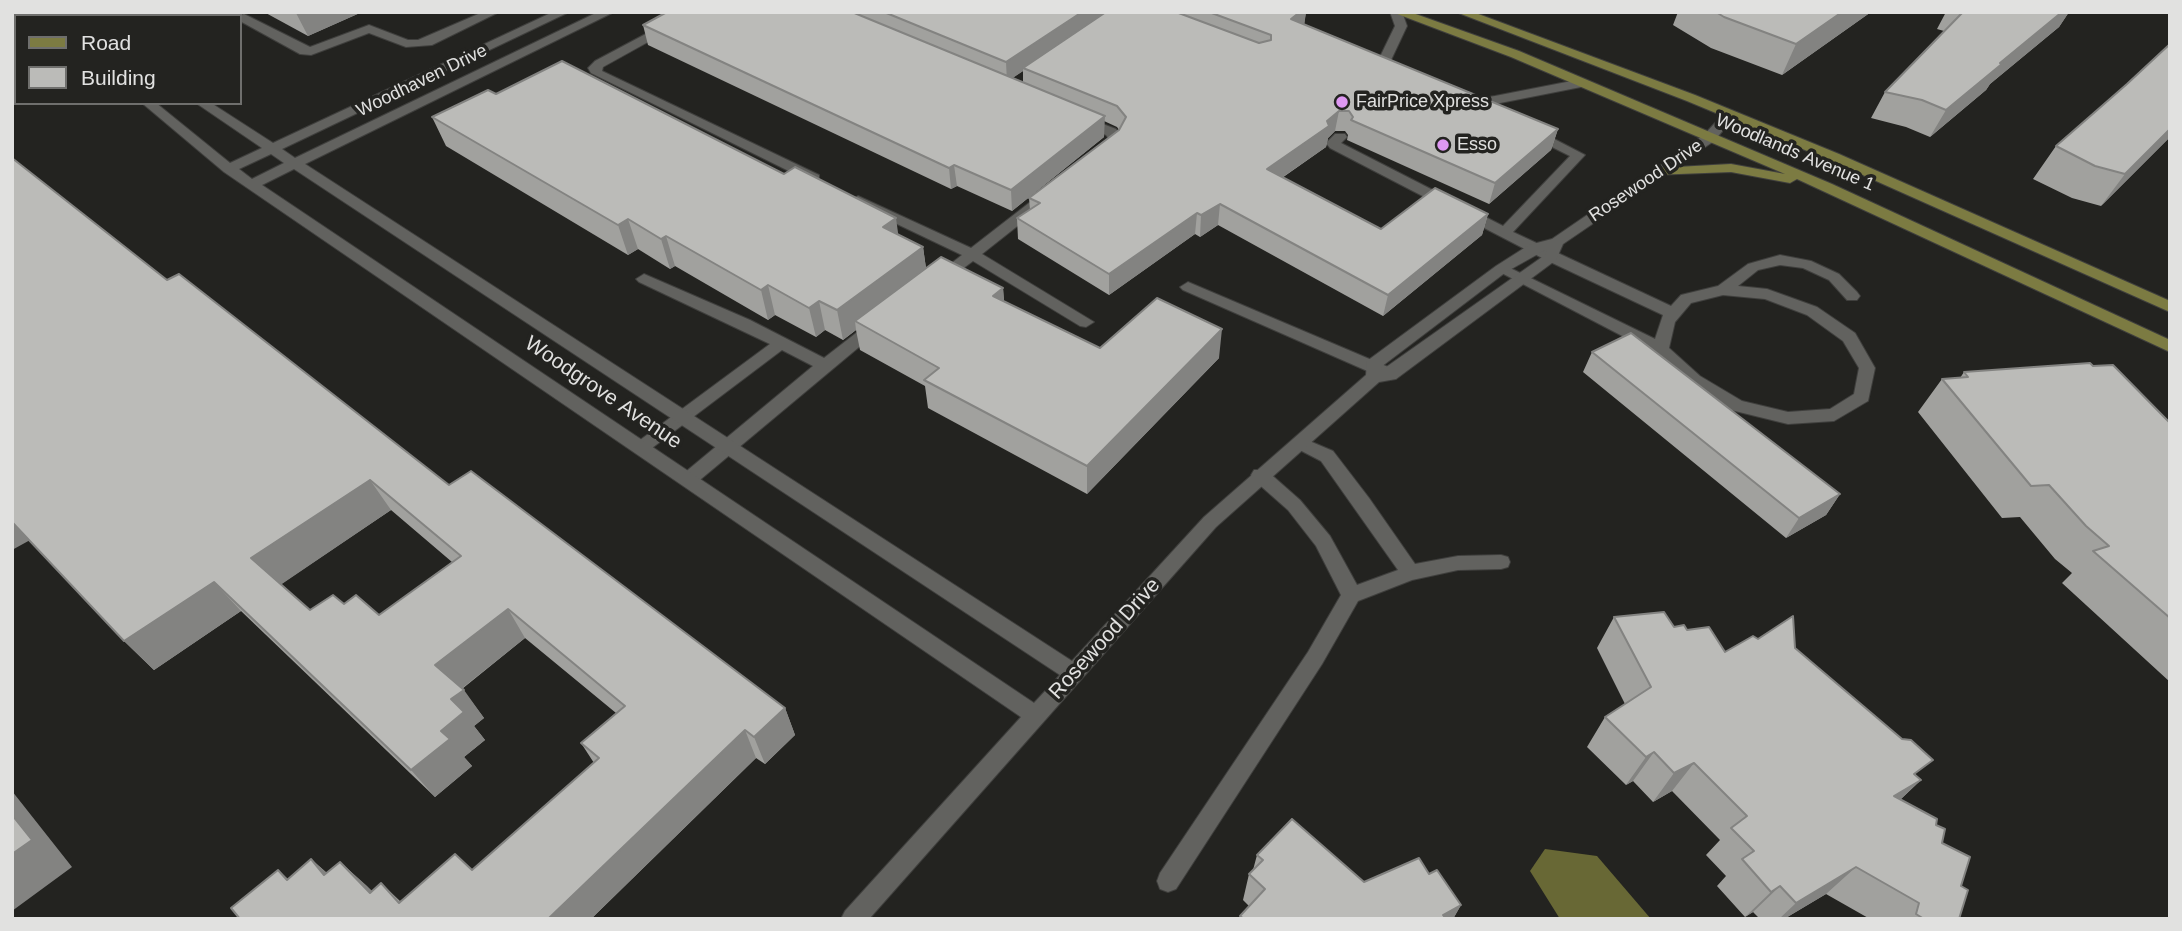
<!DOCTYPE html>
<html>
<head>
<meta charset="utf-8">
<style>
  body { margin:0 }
  #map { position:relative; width:2182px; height:931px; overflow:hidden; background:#232320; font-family:Arial,sans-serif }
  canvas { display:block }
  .frame { position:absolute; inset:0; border:14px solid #e1e1e0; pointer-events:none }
  .legend { position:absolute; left:14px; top:14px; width:228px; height:91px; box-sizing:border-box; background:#232320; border:2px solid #6f6f6d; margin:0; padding:9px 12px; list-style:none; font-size:21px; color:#e1e1e0 }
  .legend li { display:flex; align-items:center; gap:14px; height:35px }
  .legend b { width:35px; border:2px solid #6f6f6d }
</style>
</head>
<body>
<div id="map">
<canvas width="2182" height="931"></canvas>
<div class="frame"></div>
<ul class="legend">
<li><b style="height:9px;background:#7c7b42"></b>Road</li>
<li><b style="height:19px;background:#bbbbb8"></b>Building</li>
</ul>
</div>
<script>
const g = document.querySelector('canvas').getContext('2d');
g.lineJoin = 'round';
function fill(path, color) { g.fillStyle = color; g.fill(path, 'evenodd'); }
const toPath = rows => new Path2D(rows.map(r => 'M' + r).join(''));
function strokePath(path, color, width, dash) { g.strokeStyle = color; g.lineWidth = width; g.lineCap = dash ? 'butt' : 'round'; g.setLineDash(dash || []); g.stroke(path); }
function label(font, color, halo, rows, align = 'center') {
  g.font = font + ' Arial,sans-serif'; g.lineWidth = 7; g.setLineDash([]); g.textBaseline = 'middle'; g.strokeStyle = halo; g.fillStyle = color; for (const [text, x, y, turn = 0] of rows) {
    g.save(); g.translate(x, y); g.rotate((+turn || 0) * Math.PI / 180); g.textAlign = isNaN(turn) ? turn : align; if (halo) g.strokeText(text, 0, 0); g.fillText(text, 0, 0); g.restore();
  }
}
const water = toPath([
  [1545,849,1597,856,1651,919,1560,919,1530,871]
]);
const service = toPath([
  [483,12,499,12,432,45,406,47,369,33,311,55,300,54,240,21,240,16,234,16,244,14,310,47,369,25,408,40,418,40,483,12],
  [687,12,702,12,603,67,602,71,819,175,819,181,809,181,591,73,588,68,595,61,687,12],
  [1390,12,1402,12,1407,26,1391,60,1405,73,1399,77,1378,61,1395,26,1390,12],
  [1582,79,1588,83,1586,86,1495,104,1476,107,1463,101,1469,97,1476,99,1495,96,1582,79],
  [1082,116,1116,129,1123,139,1111,154,1101,154,1099,151,1109,139,1106,135,1077,123,1076,120,1082,116],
  [1533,128,1585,155,1513,232,1671,306,1681,295,1718,286,1748,264,1780,255,1811,261,1839,274,1857,292,1860,296,1857,300,1847,300,1829,280,1803,268,1780,265,1758,270,1738,286,1767,289,1817,307,1855,333,1875,368,1868,401,1834,421,1788,424,1731,410,1688,384,1655,353,1494,269,1501,264,1506,266,1655,339,1663,315,1546,260,1330,148,1326,143,1335,134,1345,134,1347,137,1341,143,1503,226,1570,156,1528,135,1526,132,1533,128],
  [1723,295,1765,299,1807,315,1843,341,1859,368,1854,394,1830,409,1788,412,1742,401,1700,376,1669,348,1675,322,1691,303,1723,295],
  [858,196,971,248,1029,203,1039,203,1039,209,982,254,1094,322,1086,327,1080,326,973,261,945,282,935,282,932,279,935,276,962,255,853,203,851,200,858,196],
  [644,274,750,320,824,358,869,323,881,323,883,327,695,484,689,486,683,484,680,479,683,474,813,366,782,350,648,451,636,451,633,447,636,443,770,344,639,282,636,279,644,274],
  [1188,282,1393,369,1395,373,1387,379,1381,377,1183,290,1180,287,1188,282],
  [1300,437,1333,451,1369,498,1415,564,1458,556,1501,555,1508,557,1510,562,1508,567,1501,569,1458,570,1412,580,1358,601,1322,664,1176,889,1168,892,1160,889,1157,881,1160,873,1308,652,1341,595,1316,546,1288,510,1254,480,1251,475,1254,470,1266,470,1300,500,1330,536,1357,585,1398,570,1321,461,1294,447,1291,443,1294,439,1300,437]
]);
const minor = toPath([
  [61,12,74,12,77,16,64,16,61,12],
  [553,12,569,12,282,149,295,158,598,12,614,12,305,164,1072,661,1204,517,1366,375,1367,361,1496,266,1529,245,1552,239,1704,135,1725,112,1730,111,1736,115,1714,141,1563,244,1556,260,1396,379,1379,382,1216,527,869,919,841,919,845,911,1021,717,224,172,142,103,156,103,230,163,262,148,196,103,211,103,273,143,553,12],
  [271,154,284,163,252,179,239,169,271,154],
  [294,169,1060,675,1034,703,262,185,294,169],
  [1547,249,1545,255,1382,370,1381,367,1506,272,1547,249]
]);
const secondary = toPath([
  [1392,12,1410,12,1519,51,1832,184,2170,340,2170,352,1797,179,1790,183,1731,172,1653,175,1653,169,1658,168,1731,164,1785,174,1511,57,1392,12],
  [1456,12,1473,12,1695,95,1839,154,2170,301,2170,312,1829,160,1687,101,1456,12]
]);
const wall = toPath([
  [264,12,362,12,308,36],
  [667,12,1306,12,1304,24,1558,129,1551,150,1489,204,1347,140,1348,135,1345,131,1335,131,1328,138,1326,147,1282,178,1381,229,1488,214,1482,235,1383,316,1218,225,1200,237,1195,234,1109,295,1018,239,1017,218,1030,210,1029,198,1119,130,1117,127,1104,121,1104,137,1012,211,957,186,951,189,648,45,643,25],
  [1023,71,1023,83,1012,78],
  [1678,12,1871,12,1782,75,1711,48,1673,25],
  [1946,12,2069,12,2059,27,1990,84,1986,90,1930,137,1906,127,1871,118,1885,92,1944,31,1937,29],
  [2170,44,2170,137,2101,206,2072,198,2033,179,2056,146,2127,84],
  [496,94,898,234,923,247,926,268,1003,288,1004,301,1100,348,1219,358,1087,494,928,408,925,386,860,350,856,330,843,340,825,330,816,337,775,315,768,320,675,266,670,269,638,249,628,255,446,146,432,117],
  [167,280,449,485,785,708,795,735,765,764,756,758,591,919,240,919,278,870,288,879,311,859,327,873,340,862,372,891,381,883,400,901,472,870,594,763,581,743,616,713,525,638,462,689,484,718,474,726,485,740,464,757,472,766,435,797,241,611,154,670,124,641,30,540],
  [391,510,452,562,379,615,344,604,310,610,281,584],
  [1592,352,1840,494,1826,515,1786,538,1583,372],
  [2093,366,2170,423,2170,682,2062,583,2072,573,2055,559,2020,517,2002,518,1918,412,1942,379,1960,378,1964,372],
  [1614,617,1687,630,1725,652,1758,639,1795,648,1921,780,1900,800,1936,825,1942,843,1961,886,1959,919,1870,919,1826,894,1784,919,1760,919,1753,912,1745,917,1717,886,1726,876,1706,855,1720,840,1672,791,1653,802,1633,781,1626,785,1587,747,1605,717,1625,704,1597,648],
  [1257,855,1364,882,1429,874,1461,905,1453,919,1239,919,1240,916,1249,906,1243,900,1249,874,1253,870]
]);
const shadedWall = toPath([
  [297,12,362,12,308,36,296,13],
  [1082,12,1112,12,1023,68,1023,71,1007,82,1006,62],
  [1300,12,1306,12,1304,27,1291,19],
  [1842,12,1871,12,1782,75,1796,44],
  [2062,12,2069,12,2059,27,1990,84,1986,90,1930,137,1946,110,2000,63],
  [1339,111,1335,131,1328,138,1326,147,1264,190,1267,169],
  [1105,116,1104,137,1012,211,1011,190],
  [1558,129,1551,150,1489,204,1495,183],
  [2170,129,2170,137,2101,206,2125,174],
  [954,165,957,186,951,189,949,168],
  [1220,204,1218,225,1200,237,1201,215],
  [1197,213,1195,234,1109,295,1109,274],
  [1488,214,1482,235,1383,316,1388,295],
  [896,218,900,247,883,227],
  [628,219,638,249,628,255,618,225],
  [666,236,675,266,670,269,661,239],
  [923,247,927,276,855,321,856,330,843,340,837,310],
  [768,285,775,315,768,320,761,290],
  [1003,288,1005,316,993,296],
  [819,301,825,330,816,337,809,308],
  [1222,329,1219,358,1087,494,1087,466],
  [370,480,391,510,276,588,251,558],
  [1840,494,1826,515,1786,538,1799,518],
  [12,520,32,539,12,550],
  [214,582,241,611,154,670,124,641],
  [508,609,525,638,456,693,435,665],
  [464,690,484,718,474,726,485,740,464,757,472,766,435,797,411,770,441,731,451,699],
  [785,708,795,735,765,764,754,737],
  [745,730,756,758,591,919,548,919],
  [1654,752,1633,781,1626,785,1646,757],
  [1694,763,1672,791,1653,802,1674,773],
  [1921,780,1891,808,1894,796],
  [12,791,72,867,12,911],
  [311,859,339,884,324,875],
  [340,862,367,886,396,917,370,893],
  [1856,867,1826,894,1784,919,1779,919,1796,903],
  [1780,886,1753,912,1745,917,1771,892],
  [1461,905,1453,919,1441,919,1443,915]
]);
const building = toPath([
  [667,12,852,12,1105,116,1011,190,954,165,949,168,643,25,667,12],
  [884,12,1082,12,1006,62,884,12],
  [1106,12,1176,12,1259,43,1271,40,1271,35,1209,12,1300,12,1291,19,1558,129,1495,183,1351,120,1353,117,1349,111,1339,111,1327,121,1329,126,1267,169,1381,229,1435,188,1488,214,1388,295,1220,204,1201,215,1197,213,1109,274,1017,218,1040,203,1029,198,1119,130,1126,117,1117,106,1023,68,1106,12],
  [1716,12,1842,12,1796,44,1724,17,1716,12],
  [1963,12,2062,12,2000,63,2003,63,1946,110,1922,100,1885,92,1963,12],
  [2170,44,2170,129,2125,174,2095,166,2056,146,2127,84,2170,44],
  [562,61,784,174,795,167,896,218,883,227,923,247,837,310,819,301,809,308,768,285,761,290,666,236,661,239,628,219,618,225,432,117,488,90,496,94,562,61],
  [12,158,167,280,179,274,449,485,471,471,785,708,754,737,745,730,548,919,240,919,231,908,278,870,287,880,311,859,324,875,340,862,370,893,381,883,399,903,455,854,472,870,599,758,581,743,625,706,508,609,435,665,464,690,451,699,464,712,441,731,450,739,411,770,214,582,124,641,12,522,12,158],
  [370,480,461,556,379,615,356,595,344,604,333,595,310,610,251,558,370,480],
  [941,257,1003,288,993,296,1100,348,1157,298,1222,329,1087,466,924,380,939,368,855,321,941,257],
  [1631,333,1840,494,1799,518,1592,352,1631,333],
  [2090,363,2093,366,2113,365,2170,423,2170,618,2093,551,2109,546,2086,526,2049,485,2031,486,1942,379,1968,377,1964,372,2090,363],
  [1664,612,1674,627,1684,625,1687,630,1709,627,1725,652,1753,636,1758,639,1793,616,1795,648,1902,739,1911,740,1933,760,1914,774,1921,780,1894,796,1937,819,1936,825,1945,829,1942,843,1970,857,1961,886,1968,890,1959,919,1924,919,1916,914,1919,903,1856,867,1796,903,1780,886,1771,892,1742,859,1754,851,1731,828,1747,816,1694,763,1674,773,1654,752,1646,757,1605,717,1651,687,1614,617,1664,612],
  [12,815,32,840,12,854,12,815],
  [1292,819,1364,882,1419,858,1429,874,1437,870,1461,905,1443,915,1446,919,1244,919,1240,916,1265,889,1249,874,1263,860,1257,855,1292,819]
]);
const markers = [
  [1342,102,7,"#de98f2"],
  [1443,145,7,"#de98f2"]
];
const farStreetnames = [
  ["Woodhaven Drive",422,81,-26],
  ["Woodlands Avenue 1",1795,153,23],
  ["Rosewood Drive",1646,181,-34]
];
const farPoinames = [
  ["FairPrice Xpress",1356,102],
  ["Esso",1457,145]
];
const streetNames = [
  ["Woodgrove Avenue",603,393,34],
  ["Rosewood Drive",1105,639,-48]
];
fill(water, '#686835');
strokePath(service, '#3f3f3d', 2);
strokePath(minor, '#3f3f3d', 2);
strokePath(secondary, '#3f3f3d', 2);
fill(service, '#62625f');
fill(minor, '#62625f');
fill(secondary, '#7c7b42');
fill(wall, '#a1a19e');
fill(shadedWall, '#838381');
fill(building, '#bbbbb8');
strokePath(building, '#838381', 2);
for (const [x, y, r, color] of markers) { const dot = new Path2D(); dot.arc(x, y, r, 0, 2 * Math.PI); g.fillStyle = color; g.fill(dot); strokePath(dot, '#232320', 2.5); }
label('18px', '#e1e1e0', '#232320', farStreetnames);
label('18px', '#e1e1e0', '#232320', farPoinames, 'left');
label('21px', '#e1e1e0', '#232320', streetNames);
</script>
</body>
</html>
